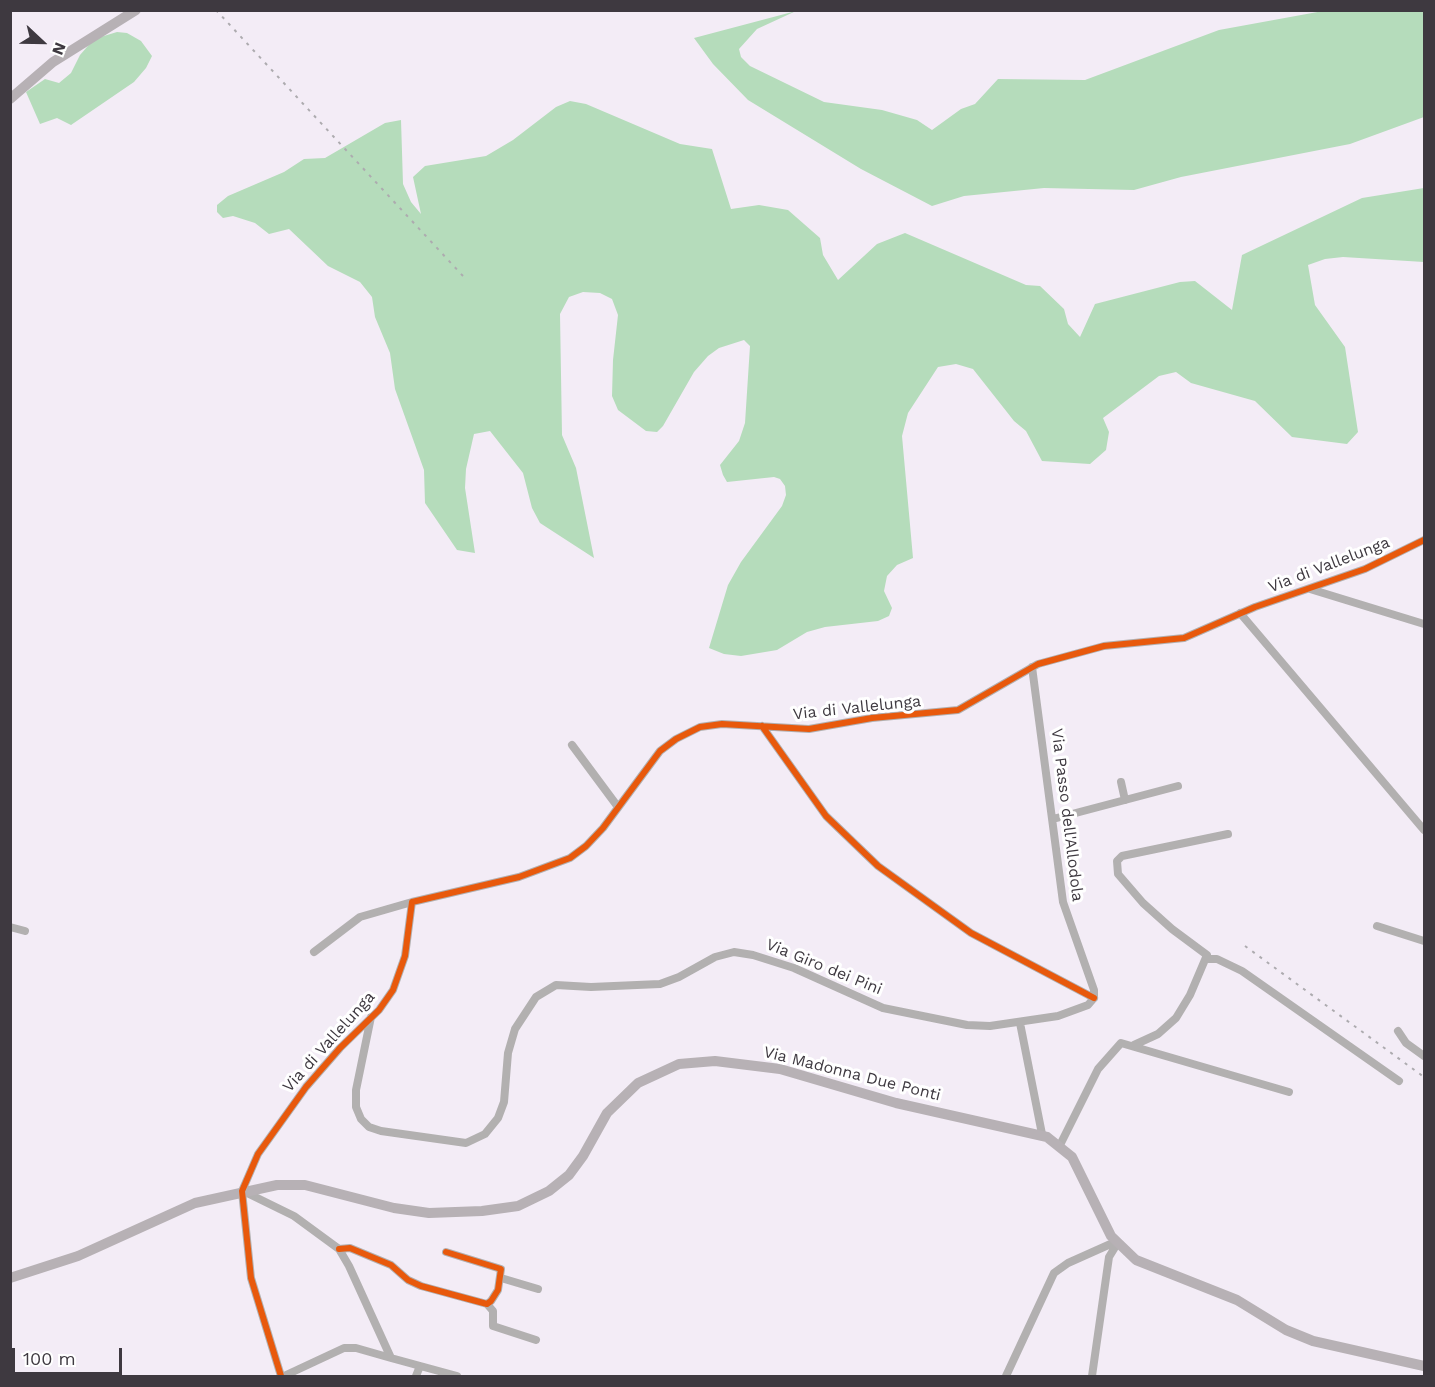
<!DOCTYPE html>
<html>
<head>
<meta charset="utf-8">
<style>
  body { margin:0 }
  #map { position:relative; width:1435px; height:1387px; overflow:hidden; background:#f3ecf6; font-family:"Work Sans",sans-serif }
  canvas { display:block }
  .frame { position:absolute; inset:0; border:12px solid #3e3940; pointer-events:none }
  .north { position:absolute; left:12px; top:12px; width:60px; height:60px; -webkit-text-stroke:4px #fff; paint-order:stroke; rotate:112deg; font-size:16px; font-weight:700; line-height:24px; text-align:center; color:#3e3940 }
  .north::after { content:''; display:block; margin:auto; width:21px; height:27px; background:#3e3940; clip-path:polygon(50% 0,100% 100%,50% 72%,0 100%) }
  .scale { position:absolute; left:12px; top:1348px; width:110px; height:27px; box-sizing:border-box; border:3px solid #3e3940; border-top:0; padding-left:8px; font-size:18px; line-height:21px; white-space:nowrap; color:#3e3940; -webkit-text-stroke:4px #fff; paint-order:stroke }
</style>
</head>
<body>
<div id="map">
<canvas width="1435" height="1387"></canvas>
<div class="frame"></div>
<div class="north">N</div>
<div class="scale">100 m</div>
</div>
<script>
const g = document.querySelector('canvas').getContext('2d');
g.lineJoin = 'round';
function fill(path, color) { g.fillStyle = color; g.fill(path, 'evenodd'); }
const toPath = rows => new Path2D(rows.map(r => 'M' + r).join(''));
function strokePath(path, color, width, dash) { g.strokeStyle = color; g.lineWidth = width; g.lineCap = dash ? 'butt' : 'round'; g.setLineDash(dash || []); g.stroke(path); }
function label(font, color, halo, rows, align = 'center') {
  g.font = font + ' "Work Sans",sans-serif'; g.lineWidth = 6; g.setLineDash([]); g.textBaseline = 'middle'; g.strokeStyle = halo; g.fillStyle = color; for (const [text, x, y, turn = 0] of rows) {
    g.save(); g.translate(x, y); g.rotate((+turn || 0) * Math.PI / 180); g.textAlign = isNaN(turn) ? turn : align; if (halo) g.strokeText(text, 0, 0); g.fillText(text, 0, 0); g.restore();
  }
}
const forest = toPath([
  [796,11,757,29,739,49,741,57,750,66,824,102,882,110,917,120,932,130,961,109,975,104,998,79,1085,80,1219,30,1323,11,1424,11,1424,117,1350,144,1181,177,1134,190,1044,188,964,196,932,206,861,169,748,100,713,64,694,38],
  [117,32,127,33,141,41,152,56,146,68,134,82,71,125,57,118,40,124,26,92,45,79,59,83,71,73,80,55,94,39],
  [570,101,586,104,680,144,712,149,731,209,759,205,788,210,820,238,823,255,838,280,877,244,905,233,1026,285,1040,286,1064,309,1068,324,1080,337,1095,304,1180,282,1195,281,1232,310,1242,255,1362,198,1424,188,1424,262,1343,257,1325,259,1308,265,1315,305,1345,347,1358,432,1347,444,1292,437,1255,401,1191,383,1176,372,1159,376,1103,418,1109,432,1106,450,1090,464,1042,461,1026,431,1014,421,973,369,956,364,938,367,908,413,902,436,913,558,897,565,887,576,884,591,892,608,889,616,878,621,825,627,807,632,777,650,741,656,724,654,709,648,728,585,741,562,782,506,786,495,785,486,780,479,774,477,727,482,723,475,720,465,739,441,745,423,750,346,744,340,719,348,708,356,694,372,663,426,657,432,646,431,618,410,612,396,613,360,618,315,612,299,600,293,583,292,569,297,560,314,562,435,576,468,594,558,540,523,532,508,523,473,490,431,474,434,466,469,465,488,475,553,457,550,425,503,424,470,395,389,390,353,375,317,372,297,360,282,328,266,289,229,269,234,255,223,233,216,223,218,217,212,217,205,228,196,284,172,304,159,325,158,385,123,401,120,403,184,411,202,421,214,413,177,425,166,486,156,513,140,556,107]
]);
const minor = toPath([
  [1310,589,1424,624],
  [1240,613,1424,830],
  [1032,667,1063,902,1094,990,1094,998],
  [762,726,826,816,878,866,971,933,1094,998],
  [572,745,618,807],
  [1121,782,1125,800],
  [1053,819,1178,786],
  [1377,926,1424,941],
  [10,927,25,931],
  [314,952,360,917,412,902],
  [1207,959,1217,959,1242,971,1399,1081],
  [371,1017,356,1090,356,1107,361,1119,369,1127,381,1131,466,1143,485,1134,498,1118,504,1102,508,1053,515,1029,536,997,556,985,591,987,660,984,679,977,715,957,734,952,753,955,794,968,883,1008,967,1025,990,1026,1058,1016,1088,1005,1094,998],
  [1020,1023,1042,1134],
  [1398,1031,1406,1043,1424,1056],
  [1134,1045,1158,1034,1176,1018,1190,995,1207,955,1172,929,1143,903,1118,874,1117,861,1122,856,1228,834],
  [1060,1145,1098,1069,1121,1043,1289,1092],
  [245,1192,294,1216,339,1249,349,1266,391,1358,457,1376],
  [339,1249,350,1248,391,1265,408,1280,421,1286,487,1304,491,1301,498,1290,501,1269,446,1252],
  [501,1278,538,1289],
  [487,1304,493,1311,493,1326,536,1340],
  [281,1376,251,1278,242,1191,258,1154,306,1087,340,1048,379,1010,393,990,405,956,412,902,519,877,570,858,586,846,603,828,660,751,676,739,700,727,722,724,809,729,872,718,958,710,1038,664,1104,646,1184,638,1255,607,1365,569,1424,540],
  [284,1376,344,1348,356,1348,391,1358],
  [416,1376,420,1366],
  [1006,1376,1054,1273,1068,1263,1115,1242],
  [1092,1376,1109,1257,1117,1244]
]);
const major = toPath([
  [10,99,53,62,136,10],
  [10,1278,78,1256,195,1203,277,1185,305,1185,394,1208,429,1213,482,1211,518,1206,549,1191,569,1175,583,1156,607,1113,638,1083,679,1064,715,1061,780,1069,896,1103,1047,1137,1072,1157,1111,1236,1136,1260,1237,1300,1286,1330,1313,1341,1424,1366]
]);
const rail = toPath([
  [216,10,463,276],
  [1245,946,1424,1077]
]);
const cycleway = toPath([
  [762,726,826,816,878,866,971,933,1094,998],
  [339,1249,350,1248,391,1265,408,1280,421,1286,487,1304,491,1301,498,1290,501,1269,446,1252],
  [281,1376,251,1278,242,1191,258,1154,306,1087,340,1048,379,1010,393,990,405,956,412,902,519,877,570,858,586,846,603,828,660,751,676,739,700,727,722,724,809,729,872,718,958,710,1038,664,1104,646,1184,638,1255,607,1365,569,1424,540]
]);
const streetNames = [
  ["Via di Vallelunga",1329,565,-21],
  ["Via di Vallelunga",857,708,-6],
  ["Via Passo dell'Allodola",1067,815,83],
  ["Via Giro dei Pini",824,967,22],
  ["Via di Vallelunga",329,1042,-48],
  ["Via Madonna Due Ponti",852,1074,14]
];
fill(forest, '#b5dcbb');
strokePath(minor, '#b2b0b0', 8);
strokePath(major, '#b7b1b5', 10);
strokePath(rail, '#adabaf', 2, [3, 6]);
strokePath(cycleway, '#e8590c', 6);
label('16px', '#3e3940', '#fff', streetNames);
</script>
</body>
</html>
